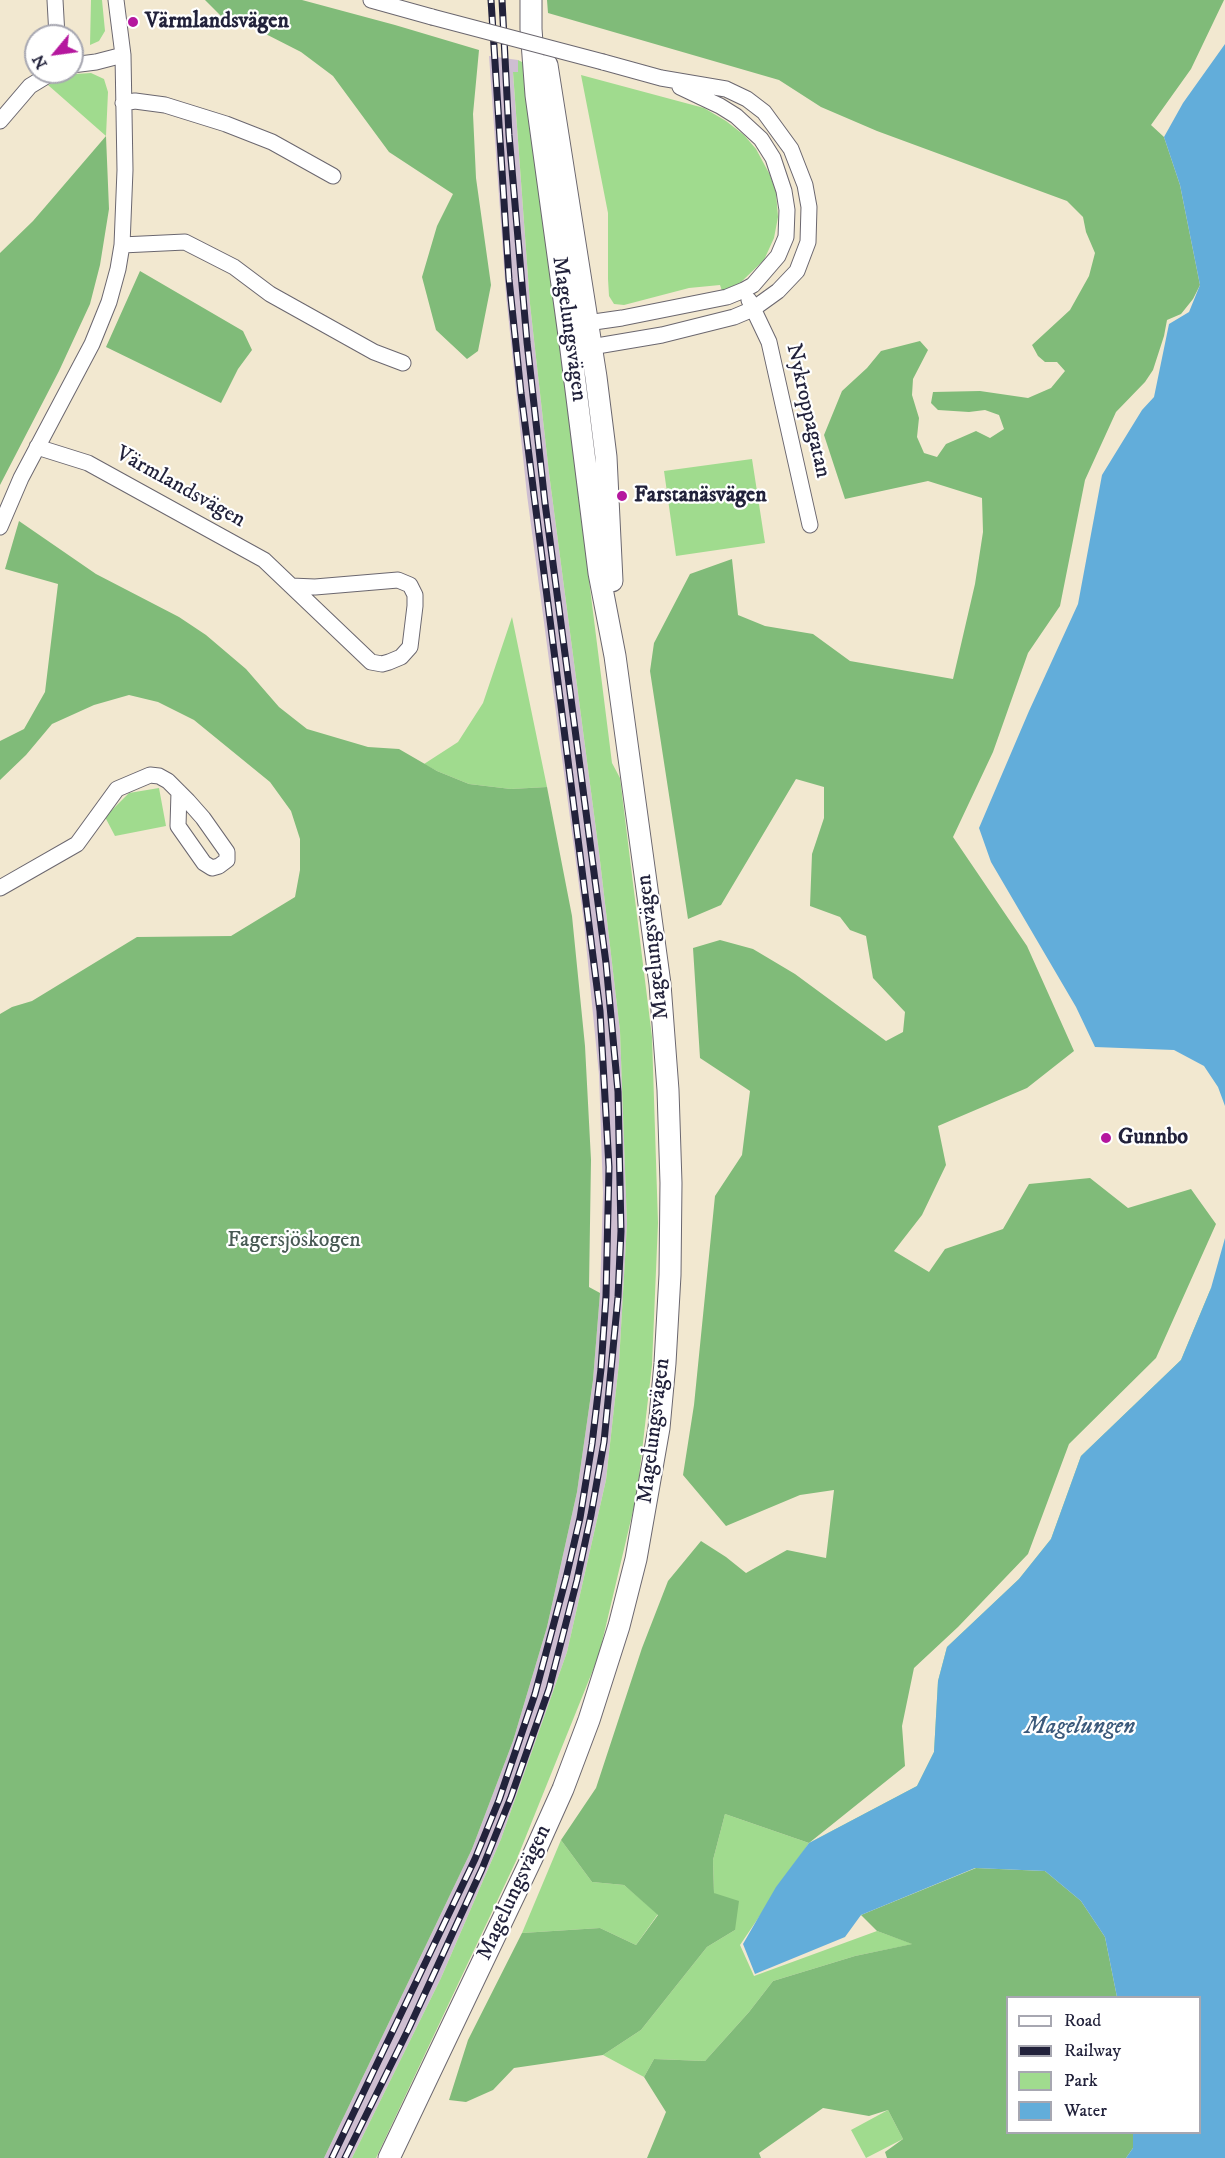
<!DOCTYPE html>
<html>
<head>
<meta charset="utf-8">
<style>
  body { margin:0 }
  #map { position:relative; width:1225px; height:2158px; overflow:hidden; background:#f2e8d0; font-family:"IM FELL DW Pica",serif }
  canvas { display:block }
  .legend { position:absolute; left:1006px; top:1996px; width:195px; height:138px; box-sizing:border-box; background:#fff; border:2px solid #a7a7b1; margin:0; padding:8px 10px; list-style:none; font-size:18px; color:#22223b }
  .legend li { display:flex; align-items:center; gap:12px; height:30px }
  .legend b { width:30px; border:2px solid #a7a7b1 }
  .north { position:absolute; left:24px; top:24px; width:60px; height:60px; box-sizing:border-box; background:#fff; border:2px solid #a7a7b1; border-radius:50%; rotate:241deg; font-size:16px; font-weight:700; line-height:24px; text-align:center; color:#22223b }
  .north::after { content:''; display:block; margin:auto; width:21px; height:27px; background:#b5179e; clip-path:polygon(50% 0,100% 100%,50% 72%,0 100%) }
</style>
</head>
<body>
<div id="map">
<canvas width="1225" height="2158"></canvas>
<ul class="legend">
<li><b style="height:8px;background:#fff"></b>Road</li>
<li><b style="height:8px;background:#22223b"></b>Railway</li>
<li><b style="height:16px;background:#a0db8e"></b>Park</li>
<li><b style="height:16px;background:#62adda"></b>Water</li>
</ul>
<div class="north">N</div>
</div>
<script>
const g = document.querySelector('canvas').getContext('2d');
g.lineJoin = 'round';
function fill(path, color) { g.fillStyle = color; g.fill(path, 'evenodd'); }
const toPath = rows => new Path2D(rows.map(r => 'M' + r).join(''));
function strokePath(path, color, width, dash) { g.strokeStyle = color; g.lineWidth = width; g.lineCap = dash ? 'butt' : 'round'; g.setLineDash(dash || []); g.stroke(path); }
function label(font, color, halo, rows, align = 'center') {
  g.font = font + ' "IM FELL DW Pica",serif'; g.lineWidth = 4.5; g.setLineDash([]); g.textBaseline = 'middle'; g.strokeStyle = halo; g.fillStyle = color; for (const [text, x, y, turn = 0] of rows) {
    g.save(); g.translate(x, y); g.rotate((+turn || 0) * Math.PI / 180); g.textAlign = isNaN(turn) ? turn : align; if (halo) g.strokeText(text, 0, 0); g.fillText(text, 0, 0); g.restore();
  }
}
const industrial = toPath([
  [489,56,518,60,518,72,513,73,530,304,549,473,599,852,620,1031,627,1224,619,1363,606,1480,567,1652,501,1839,441,1978,352,2158,324,2158,472,1849,513,1741,547,1627,577,1492,593,1380,600,1293,603,1193,599,1075,584,923,527,495,506,295]
]);
const green = toPath([
  [91,0,102,0,105,31,99,41,90,45],
  [518,60,524,63,612,763,620,778,652,1037,658,1223,652,1365,637,1494,599,1655,516,1861,376,2158,352,2158,441,1978,501,1839,567,1652,606,1480,619,1363,627,1224,620,1031,599,852,549,473,530,304,513,72,518,72],
  [91,73,104,79,108,92,106,136,48,85,75,74],
  [581,75,704,108,726,121,744,135,756,149,770,175,776,193,778,217,774,238,764,260,740,283,722,291,720,285,689,288,624,305,614,304,609,296,608,279,608,213],
  [752,459,765,543,676,556,664,471],
  [512,617,547,787,511,789,469,784,437,771,424,764,458,742,483,703],
  [159,788,166,826,115,836,105,817,129,793],
  [1211,1288,1129,1686,809,1843,740,1945,754,1976,877,1931,913,1944,855,1956,773,1981,749,2012,705,2061,654,2059,644,2077,603,2055,641,2030,707,1947,735,1930,714,1893,713,1860,725,1814,809,1843,917,1786,934,1752,938,1681,947,1647,1019,1579,1051,1539,1081,1456,1181,1360],
  [561,1840,592,1882,624,1885,658,1914,636,1945,600,1928,522,1933],
  [888,2110,903,2139,866,2158,851,2130]
]);
const forest = toPath([
  [205,0,302,0,395,25,479,50,473,114,476,178,491,285,478,351,467,359,436,330,422,277,437,226,453,194,389,152,333,76,301,52,250,26,226,21],
  [547,0,1224,0,1191,69,1151,125,1164,137,1180,185,1200,285,1193,299,1181,314,1167,320,1164,336,1153,370,1145,382,1116,412,1085,480,1060,606,1028,653,993,752,953,837,1027,946,1074,1051,1027,1088,938,1126,946,1165,922,1215,894,1251,929,1272,945,1249,1003,1229,1029,1184,1090,1178,1128,1208,1191,1189,1216,1224,1156,1358,1069,1444,1028,1554,958,1627,914,1668,902,1726,905,1766,809,1843,725,1814,713,1860,714,1893,739,1901,735,1930,707,1947,641,2030,603,2055,514,2068,493,2090,466,2102,449,2100,468,2040,522,1933,600,1928,636,1945,658,1915,624,1885,592,1882,561,1840,596,1788,642,1648,668,1581,701,1541,726,1557,746,1573,787,1550,826,1558,834,1490,800,1495,726,1526,683,1475,694,1405,715,1196,742,1155,750,1091,700,1058,693,948,720,940,753,949,795,974,886,1041,903,1032,905,1012,873,978,866,936,850,930,840,917,810,906,812,854,824,818,824,787,796,779,721,905,688,919,650,671,654,643,690,574,732,559,738,615,765,626,813,634,850,661,953,679,975,584,983,532,982,498,928,481,845,499,824,435,842,391,867,368,881,351,920,341,928,350,913,379,912,395,919,418,917,437,924,453,937,457,946,444,960,438,976,431,990,438,1004,429,999,415,985,410,969,412,938,410,931,403,933,392,980,391,1028,398,1051,388,1065,371,1057,362,1045,362,1038,356,1032,345,1070,310,1089,276,1095,253,1086,232,1083,217,1067,201,877,131,821,107,779,80,548,13],
  [106,136,109,209,100,265,90,304,59,371,0,485,0,253,33,221],
  [140,271,243,331,252,350,238,369,221,403,106,347],
  [19,521,96,574,179,617,206,635,246,669,279,707,307,729,368,747,399,749,437,771,469,784,511,789,547,787,572,916,585,1046,591,1160,589,1287,600,1293,593,1380,577,1492,547,1627,513,1741,472,1849,324,2158,0,2158,0,1014,12,1007,32,1001,137,937,231,936,295,897,300,870,300,839,291,811,270,782,194,720,158,702,129,695,94,705,52,724,26,755,0,780,0,741,24,729,45,692,58,584,5,569],
  [976,1868,1045,1871,1081,1901,1105,1937,1117,1997,1008,1998,1008,2132,1133,2133,1133,2148,1126,2158,887,2158,885,2152,903,2139,888,2110,869,2116,823,2108,759,2153,761,2158,647,2158,666,2112,644,2077,654,2059,705,2061,749,2012,773,1981,855,1956,912,1944,877,1931,861,1915]
]);
const water = toPath([
  [1225,44,1225,1106,1218,1087,1204,1066,1174,1050,1095,1047,1076,1007,991,862,979,828,1029,711,1078,604,1102,475,1142,410,1154,397,1169,324,1189,312,1200,285,1180,185,1164,137,1183,103],
  [1225,1238,1225,2158,1126,2158,1133,2148,1133,2133,1200,2132,1200,1998,1117,1997,1105,1937,1081,1901,1045,1871,975,1868,861,1915,845,1937,755,1974,743,1944,776,1887,809,1843,917,1786,934,1752,938,1681,947,1647,1019,1579,1051,1539,1081,1456,1181,1360,1211,1288]
]);
const street = toPath([
  [55,0,57,36],
  [371,0,432,17],
  [72,65,96,62,123,55],
  [123,103,135,101,165,105,226,124,272,142,333,176],
  [0,121,30,86,53,72],
  [122,245,185,242,234,267,270,294,374,352,403,363],
  [749,300,769,342,810,525],
  [587,323,622,318,727,297,744,290,753,285,778,256,786,237,787,210,784,191,773,158,761,139,736,116,720,106,680,87],
  [591,347,662,335,734,317,753,309,778,291,797,271,808,242,809,207,805,185,791,149,764,112,747,99,726,89,661,78,603,62],
  [37,447,88,463,264,560,371,662,382,664,389,662,401,657,410,647,415,606,415,595,410,585,398,580,315,587,291,586],
  [0,527,21,478,92,344,109,302,118,269,122,245,125,170,123,55,116,0],
  [0,888,77,844,117,789,150,775,159,776,168,781,188,801,203,818,227,852,227,860,219,866,212,868,204,863,178,826,179,792]
]);
const secondary = toPath([
  [547,65,596,377,606,457,612,581],
  [389,2158,532,1858,563,1789,589,1720,619,1626,636,1559,659,1428,665,1363,670,1275,671,1183,668,1090,660,984,615,656,599,573,571,350,536,95,531,29,531,0]
]);
const rail = toPath([
  [332,2158,475,1859,499,1800,535,1694,566,1578,580,1518,592,1444,601,1369,606,1296,609,1167,600,1011,521,393,509,279,491,0],
  [345,2158,409,2028,482,1869,511,1797,549,1689,577,1580,591,1515,604,1442,618,1297,621,1231,618,1092,606,963,545,503,527,342,509,135,502,0]
]);
const streetBridge = toPath([
  [432,17,603,62]
]);
const markers = [
  [133,22,6,"#b5179e"],
  [622,496,6,"#b5179e"],
  [1106,1138,6,"#b5179e"]
];
const poiNames = [
  ["Värmlandsvägen",145,22],
  ["Farstanäsvägen",634,496],
  ["Gunnbo",1118,1138]
];
const streetNames = [
  ["Magelungsvägen",568,329,82],
  ["Nykroppagatan",807,411,77],
  ["Värmlandsvägen",180,488,29],
  ["Magelungsvägen",654,947,-97],
  ["Magelungsvägen",655,1431,-83],
  ["Magelungsvägen",515,1893,-65]
];
const parkNames = [
  ["Fagersjöskogen",294,1241]
];
const waterNames = [
  ["Magelungen",1080,1728]
];
fill(industrial, '#cebed1');
fill(green, '#a0db8e');
fill(forest, '#80bb79');
fill(water, '#62adda');
strokePath(street, '#6b676f', 17);
strokePath(secondary, '#6b676f', 23);
strokePath(street, '#fff', 15);
strokePath(secondary, '#fff', 21);
strokePath(rail, '#22223b', 7);
strokePath(rail, '#fff', 4.5, [14]);
strokePath(streetBridge, '#6b676f', 17, []);
strokePath(streetBridge, '#fff', 15);
for (const [x, y, r, color] of markers) { const dot = new Path2D(); dot.arc(x, y, r, 0, 2 * Math.PI); g.fillStyle = color; g.fill(dot); strokePath(dot, '#fff', 2); }
label('bold 22px', '#22223b', '#fff', poiNames, 'left');
label('22px', '#22223b', '#fff', streetNames);
label('22px', '#485a54', '#fff', parkNames);
label('italic 24px', '#3c5a7b', '#fff', waterNames);
</script>
</body>
</html>
